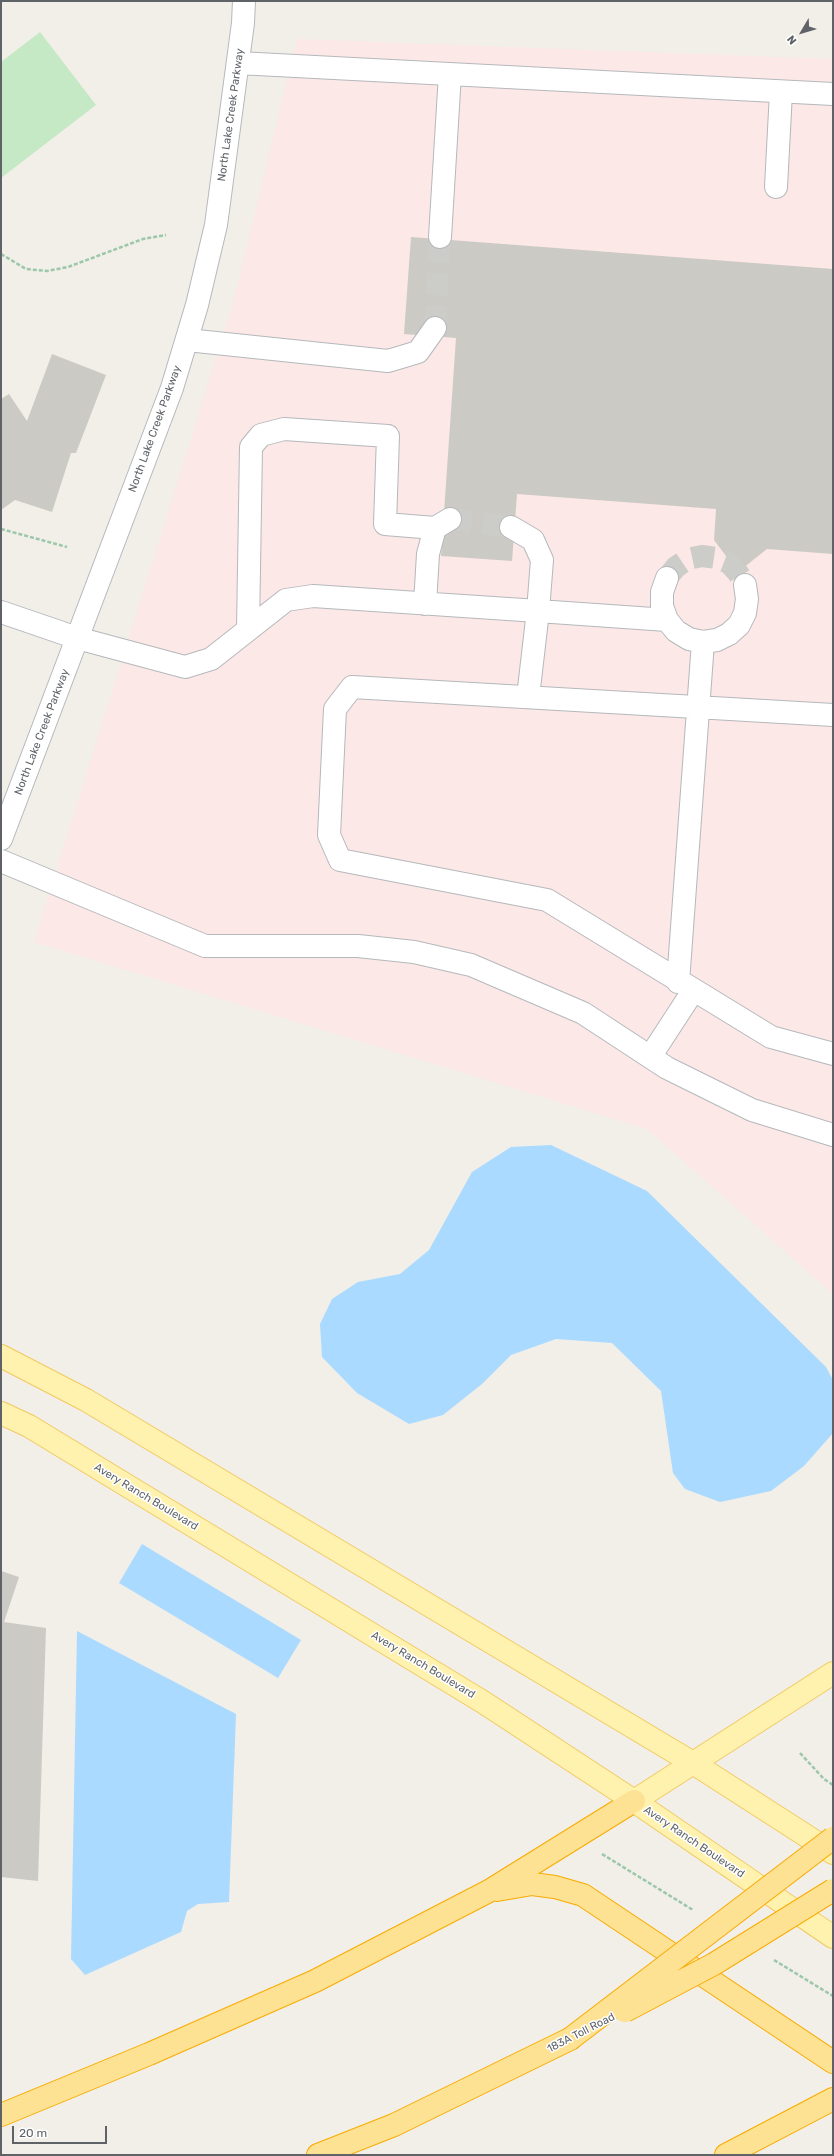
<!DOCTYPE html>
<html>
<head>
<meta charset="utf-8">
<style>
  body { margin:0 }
  #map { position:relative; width:834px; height:2156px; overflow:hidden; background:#f1efe8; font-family:Rubik,sans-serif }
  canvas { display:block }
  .frame { position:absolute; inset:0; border:2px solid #5f6368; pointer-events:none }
  .north { position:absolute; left:782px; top:12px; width:40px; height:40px; -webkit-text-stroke:3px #fff; paint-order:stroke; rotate:232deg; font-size:11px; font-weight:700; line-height:16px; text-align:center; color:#5f6368 }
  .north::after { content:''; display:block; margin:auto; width:14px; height:18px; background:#5f6368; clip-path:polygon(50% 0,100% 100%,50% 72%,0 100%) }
  .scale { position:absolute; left:12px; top:2126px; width:95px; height:18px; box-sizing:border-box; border:2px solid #5f6368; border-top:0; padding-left:5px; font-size:12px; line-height:14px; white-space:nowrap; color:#5f6368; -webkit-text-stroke:3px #fff; paint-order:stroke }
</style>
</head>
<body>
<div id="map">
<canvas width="834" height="2156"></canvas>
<div class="frame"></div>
<div class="north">N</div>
<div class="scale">20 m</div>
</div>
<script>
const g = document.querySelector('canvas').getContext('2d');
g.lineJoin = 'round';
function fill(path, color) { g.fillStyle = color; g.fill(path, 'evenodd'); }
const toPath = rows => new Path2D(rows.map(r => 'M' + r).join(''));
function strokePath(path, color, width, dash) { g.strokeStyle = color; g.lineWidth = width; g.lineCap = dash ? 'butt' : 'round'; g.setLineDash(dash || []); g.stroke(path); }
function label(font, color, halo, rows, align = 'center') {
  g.font = font + ' Rubik,sans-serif'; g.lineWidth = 3; g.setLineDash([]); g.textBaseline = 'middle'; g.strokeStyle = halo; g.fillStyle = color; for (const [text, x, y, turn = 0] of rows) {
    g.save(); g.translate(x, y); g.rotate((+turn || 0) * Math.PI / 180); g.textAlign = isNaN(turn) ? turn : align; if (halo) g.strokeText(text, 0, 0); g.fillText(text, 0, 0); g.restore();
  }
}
const medical = toPath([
  [297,39,833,59,833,1294,647,1129,34,942,232,307]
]);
const green = toPath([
  [40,32,96,105,1,178,1,62]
]);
const water = toPath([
  [551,1145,647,1191,826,1367,833,1380,833,1433,804,1466,771,1491,720,1502,685,1489,673,1473,661,1391,612,1343,556,1339,511,1355,482,1384,443,1415,409,1424,357,1393,322,1357,320,1324,332,1299,358,1282,400,1274,429,1250,472,1172,511,1147],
  [142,1544,301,1640,278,1678,119,1583],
  [77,1631,236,1714,229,1902,198,1904,187,1911,181,1932,85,1975,71,1959]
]);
const building = toPath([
  [411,237,833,269,833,554,767,549,738,572,714,540,716,509,517,494,512,561,441,556,456,338,404,334],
  [52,354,106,375,76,453,71,453,52,512,15,500,1,510,1,399,9,394,27,421],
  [1,1571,19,1577,4,1622,46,1628,38,1881,1,1877]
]);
const minorTunnel = toPath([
  [435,328,440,237],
  [450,519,511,527],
  [667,578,676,567,688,559,702,556,716,558,729,563,738,573,745,585]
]);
const path = toPath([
  [1,254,26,269,47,271,68,267,143,239,166,235],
  [1,529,67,547],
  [800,1753,824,1779,833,1785],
  [602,1854,693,1910],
  [774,1960,833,1996]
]);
const minor = toPath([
  [238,63,833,94],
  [776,187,781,92],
  [440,237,450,74],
  [187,340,388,361,418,352,435,328],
  [667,578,662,592,662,606,667,620,676,631,689,639,703,642,717,640,729,634,739,625,745,613,747,599,745,585],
  [425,604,428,554,435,528,450,519],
  [1,612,77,638,185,667,211,659,286,600,313,596,538,611,542,560,533,540,511,527],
  [248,629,251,447,261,435,284,429,388,436,385,524,435,528],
  [528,697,538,611,667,620],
  [833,715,352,687,335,709,329,835,340,860,547,900,771,1037,833,1054],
  [1,839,172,388,197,305,216,225,243,23,244,1],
  [1,861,205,946,358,946,414,952,471,965,583,1013,667,1068,752,1110,833,1135],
  [678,982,703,642],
  [650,1057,693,991]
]);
const major = toPath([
  [1,1356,86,1400,693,1763,833,1853],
  [1,1413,29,1426,483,1702,634,1801,833,1937],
  [634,1801,833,1673]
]);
const highway = toPath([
  [497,1890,532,1884,555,1887,583,1895,833,2062],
  [1,2115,149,2054,315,1981,489,1891,634,1801],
  [318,2155,394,2125,570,2039],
  [726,2155,833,2099]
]);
const highwayBridge = toPath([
  [625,2011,714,1964,833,1890],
  [570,2039,833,1838]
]);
const streetNames = [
  ["North Lake Creek Parkway",231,115,-82],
  ["North Lake Creek Parkway",155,429,-70],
  ["North Lake Creek Parkway",42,732,-69],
  ["Avery Ranch Boulevard",146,1497,31],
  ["Avery Ranch Boulevard",423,1665,31],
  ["Avery Ranch Boulevard",694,1842,34],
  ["183A Toll Road",581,2033,-27]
];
fill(medical, '#fce8e6');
fill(green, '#c5e8c5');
fill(water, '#aadaff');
fill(building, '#cccac5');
strokePath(minorTunnel, '#ccccc8', 22, [22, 11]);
strokePath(minor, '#b5b8bc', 24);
strokePath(major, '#f2c960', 24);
strokePath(highway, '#f9ab00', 24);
strokePath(path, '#9cc7a9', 2.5, [4, 2]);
strokePath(minor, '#fff', 22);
strokePath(major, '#fff2af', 22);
strokePath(highway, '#fde293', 22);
strokePath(highwayBridge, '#f9ab00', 24, []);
strokePath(highwayBridge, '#fde293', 22);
label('11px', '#5f6368', '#fff', streetNames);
</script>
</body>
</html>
